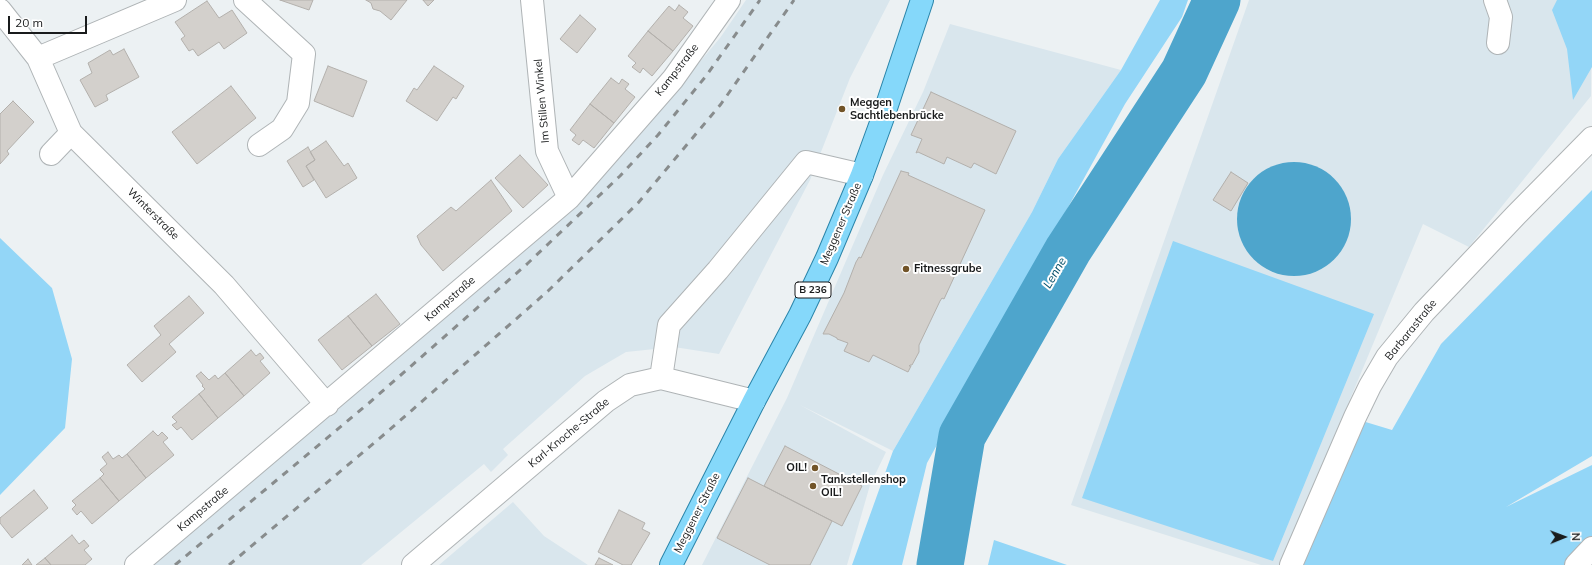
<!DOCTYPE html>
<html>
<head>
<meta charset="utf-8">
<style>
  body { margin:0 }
  #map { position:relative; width:1592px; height:565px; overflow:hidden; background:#ecf1f3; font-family:Mulish,sans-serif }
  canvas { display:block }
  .north { position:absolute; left:1544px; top:517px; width:40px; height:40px; -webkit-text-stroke:3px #fff; paint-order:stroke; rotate:89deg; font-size:11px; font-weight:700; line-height:16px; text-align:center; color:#191b1c }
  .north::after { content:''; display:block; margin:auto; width:14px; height:18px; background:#191b1c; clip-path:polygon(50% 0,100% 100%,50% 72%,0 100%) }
  .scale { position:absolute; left:8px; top:16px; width:79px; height:18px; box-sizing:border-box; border:2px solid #191b1c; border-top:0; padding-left:5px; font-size:12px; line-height:14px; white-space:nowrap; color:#191b1c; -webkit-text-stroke:3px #fff; paint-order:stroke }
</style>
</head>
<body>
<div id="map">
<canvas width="1592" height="565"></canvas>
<div class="north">N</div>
<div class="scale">20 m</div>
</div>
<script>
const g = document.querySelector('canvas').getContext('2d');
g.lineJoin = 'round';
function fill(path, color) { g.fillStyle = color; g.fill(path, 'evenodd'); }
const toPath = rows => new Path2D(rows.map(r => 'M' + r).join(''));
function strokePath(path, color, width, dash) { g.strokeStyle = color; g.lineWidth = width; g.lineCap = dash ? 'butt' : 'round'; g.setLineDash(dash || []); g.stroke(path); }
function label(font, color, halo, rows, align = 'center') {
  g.font = font + ' Mulish,sans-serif'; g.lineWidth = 4; g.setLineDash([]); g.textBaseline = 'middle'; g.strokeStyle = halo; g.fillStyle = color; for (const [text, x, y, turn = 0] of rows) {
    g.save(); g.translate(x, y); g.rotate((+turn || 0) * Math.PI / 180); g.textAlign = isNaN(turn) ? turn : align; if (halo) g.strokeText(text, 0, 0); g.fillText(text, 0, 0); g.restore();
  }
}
const built = toPath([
  [746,0,890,0,850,78,810,180,719,354,674,347,626,352,585,376,503,449,508,455,491,472,484,464,361,565,140,565,633,141,720,38],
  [1249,0,1592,0,1591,96,1469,247,1423,224,1281,565,1261,565,1071,505],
  [950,24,1121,70,1058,159,1032,212,893,451,800,405,886,452,870,485,847,565,702,565,787,398,883,175,923,92],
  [513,502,544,536,588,565,439,565]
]);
const green = toPath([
  [1160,0,1188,0,1182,17,1125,104,927,463,902,565,852,565,893,451,1032,212,1058,159,1121,70],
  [1557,0,1592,0,1592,67,1573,100,1567,49,1552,10],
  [1592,190,1592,456,1506,507,1592,465,1592,565,1301,565,1359,420,1392,430,1441,344],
  [0,238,52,288,72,359,65,428,0,495],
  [1173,241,1374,314,1273,561,1082,498],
  [994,540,1067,565,988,565]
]);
const water = toPath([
  '1237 219a57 57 0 1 1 114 0a57 57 0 1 1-114 0Z'
]);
const river = toPath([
  [940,565,962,436,1068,250,1184,72,1217,0]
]);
const building = toPath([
  [280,0,313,0,309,10,280,0],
  [366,0,407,0,391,20,380,11,373,9,371,3,366,0],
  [423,0,434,0,428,6,423,0],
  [207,1,219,18,232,10,247,33,224,49,219,42,198,56,193,49,189,51,181,39,185,36,175,22,207,1],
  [679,5,688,12,683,18,693,26,673,51,648,31,669,6,675,11,679,5],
  [580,15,596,29,577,53,560,39,580,15],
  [648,31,673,51,652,76,643,68,640,73,632,67,636,63,628,56,648,31],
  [124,49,139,77,106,95,108,100,95,107,80,80,92,73,88,63,110,50,113,55,124,49],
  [328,66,367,81,353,117,314,101,328,66],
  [434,66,464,86,456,99,453,97,437,121,406,101,414,88,417,90,434,66],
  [611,78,619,84,622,79,629,84,625,89,635,97,614,123,590,104,611,78],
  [231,86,256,118,197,164,172,132,231,86],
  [931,92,1016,131,996,174,974,163,971,168,947,157,944,164,918,152,916,153,922,139,911,135,931,92],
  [13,101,34,122,7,151,9,154,0,164,0,114,13,101],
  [590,104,614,123,594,148,583,140,579,145,572,140,576,135,570,130,590,104],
  [326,141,344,166,348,163,357,178,326,198,306,166,315,160,310,152,326,141],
  [308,147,315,160,306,166,314,180,303,187,287,161,308,147],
  [520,155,548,185,523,208,495,178,520,155],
  [901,171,909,173,908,175,985,210,944,299,942,298,940,301,919,345,919,352,912,365,910,365,909,366,911,366,908,372,873,355,869,362,844,351,848,343,837,339,837,338,829,334,823,334,844,293,856,262,859,257,861,258,901,171],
  [1231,172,1248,183,1231,211,1213,200,1231,172],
  [491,180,512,211,443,271,421,245,417,236,451,207,456,211,491,180],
  [376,294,400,324,372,346,348,316,376,294],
  [189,296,204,313,169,344,176,352,142,382,127,365,161,335,154,326,189,296],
  [348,316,372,346,342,370,318,340,348,316],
  [251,350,256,356,260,353,264,358,260,361,270,373,244,396,225,373,251,350],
  [201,372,209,380,215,375,218,379,225,373,244,396,218,418,199,394,205,389,202,386,203,385,196,376,201,372],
  [199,394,218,418,192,440,181,427,177,430,172,425,177,422,172,417,199,394],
  [153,431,158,436,162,432,168,438,163,442,174,455,146,478,127,454,153,431],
  [785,446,862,486,842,526,764,486,785,446],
  [108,452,113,459,119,455,122,458,127,454,146,478,119,501,100,478,104,474,100,470,107,464,102,457,108,452],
  [100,478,119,501,92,524,81,511,77,515,72,509,76,505,72,501,100,478],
  [748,478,832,521,810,565,770,565,717,538,748,478],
  [34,490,48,508,12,538,0,523,0,518,34,490],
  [619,510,645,523,642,529,650,533,631,565,623,565,598,552,619,510],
  [72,535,79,544,84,540,89,546,84,550,92,559,85,565,51,565,45,558,72,535],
  [45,558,51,565,36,565,45,558],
  [599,558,613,565,595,565,599,558],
  [28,559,32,565,22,565,28,559]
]);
const minor = toPath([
  [245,0,304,54,298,103,282,129,259,145],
  [532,0,547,151,569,198],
  [1495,0,1501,17,1498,43],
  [0,10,38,58,71,133,224,285,327,405],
  [38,58,175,0],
  [51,154,71,133],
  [661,378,669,325,718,270,806,162,862,175],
  [136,565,569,198,673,79,729,0],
  [413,565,606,401,630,385,661,378,754,401],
  [1291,565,1355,417,1370,386,1387,357,1424,312,1516,215,1592,138],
  [1576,565,1592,548]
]);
const major = toPath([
  [671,565,754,401,800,315,827,258,862,175,882,120,922,0]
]);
const rail = toPath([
  [175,565,369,403,527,264,620,176,658,135,706,76,760,0],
  [229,565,387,432,548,291,638,203,721,104,794,0]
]);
const markers = [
  [842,109,4,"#725428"],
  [906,269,4,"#725428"],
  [815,468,4,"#725428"],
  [813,486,4,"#725428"]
];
const shields = [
  [813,290,36]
];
const shieldNames = [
  ["B 236",813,290]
];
const streetNames = [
  ["Kampstraße",677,70,-52],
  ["Im Stillen Winkel",542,101,-95],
  ["Winterstraße",153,214,45],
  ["Meggener Straße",841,224,-67],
  ["Kampstraße",450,299,-41],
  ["Barbarastraße",1411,330,-51],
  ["Karl-Knoche-Straße",569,433,-40],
  ["Kampstraße",203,509,-40],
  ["Meggener Straße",697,513,-63]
];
const poiNames = [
  ["Meggen",850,103],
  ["Sachtlebenbrücke",850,116],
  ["Fitnessgrube",914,269],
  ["OIL!",807,468,"right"],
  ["Tankstellenshop",821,480],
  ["OIL!",821,493]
];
const waterNames = [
  ["Lenne",1055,273,-60]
];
fill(built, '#d9e6ed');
fill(green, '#93d6f7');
fill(water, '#4ea5cc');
strokePath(river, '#4ea5cc', 47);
fill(building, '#d3d0cc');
strokePath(building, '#b3b0ac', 1);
strokePath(minor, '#afb4b6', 24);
strokePath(major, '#2a85aa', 24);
strokePath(minor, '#fff', 22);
strokePath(major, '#85d8fa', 22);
strokePath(rail, '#888c8d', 3, [7, 7]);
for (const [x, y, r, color] of markers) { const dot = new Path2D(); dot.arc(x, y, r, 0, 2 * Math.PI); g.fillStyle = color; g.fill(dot); strokePath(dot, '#fff', 1.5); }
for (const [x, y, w] of shields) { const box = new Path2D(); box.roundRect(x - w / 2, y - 8, w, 16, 3); g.fillStyle = '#fff'; g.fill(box); strokePath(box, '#191b1c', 1); }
label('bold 10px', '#191b1c', null, shieldNames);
label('11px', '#191b1c', '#fff', streetNames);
label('bold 11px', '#191b1c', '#fff', poiNames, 'left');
label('italic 12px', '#024e69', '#fff', waterNames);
</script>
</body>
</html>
